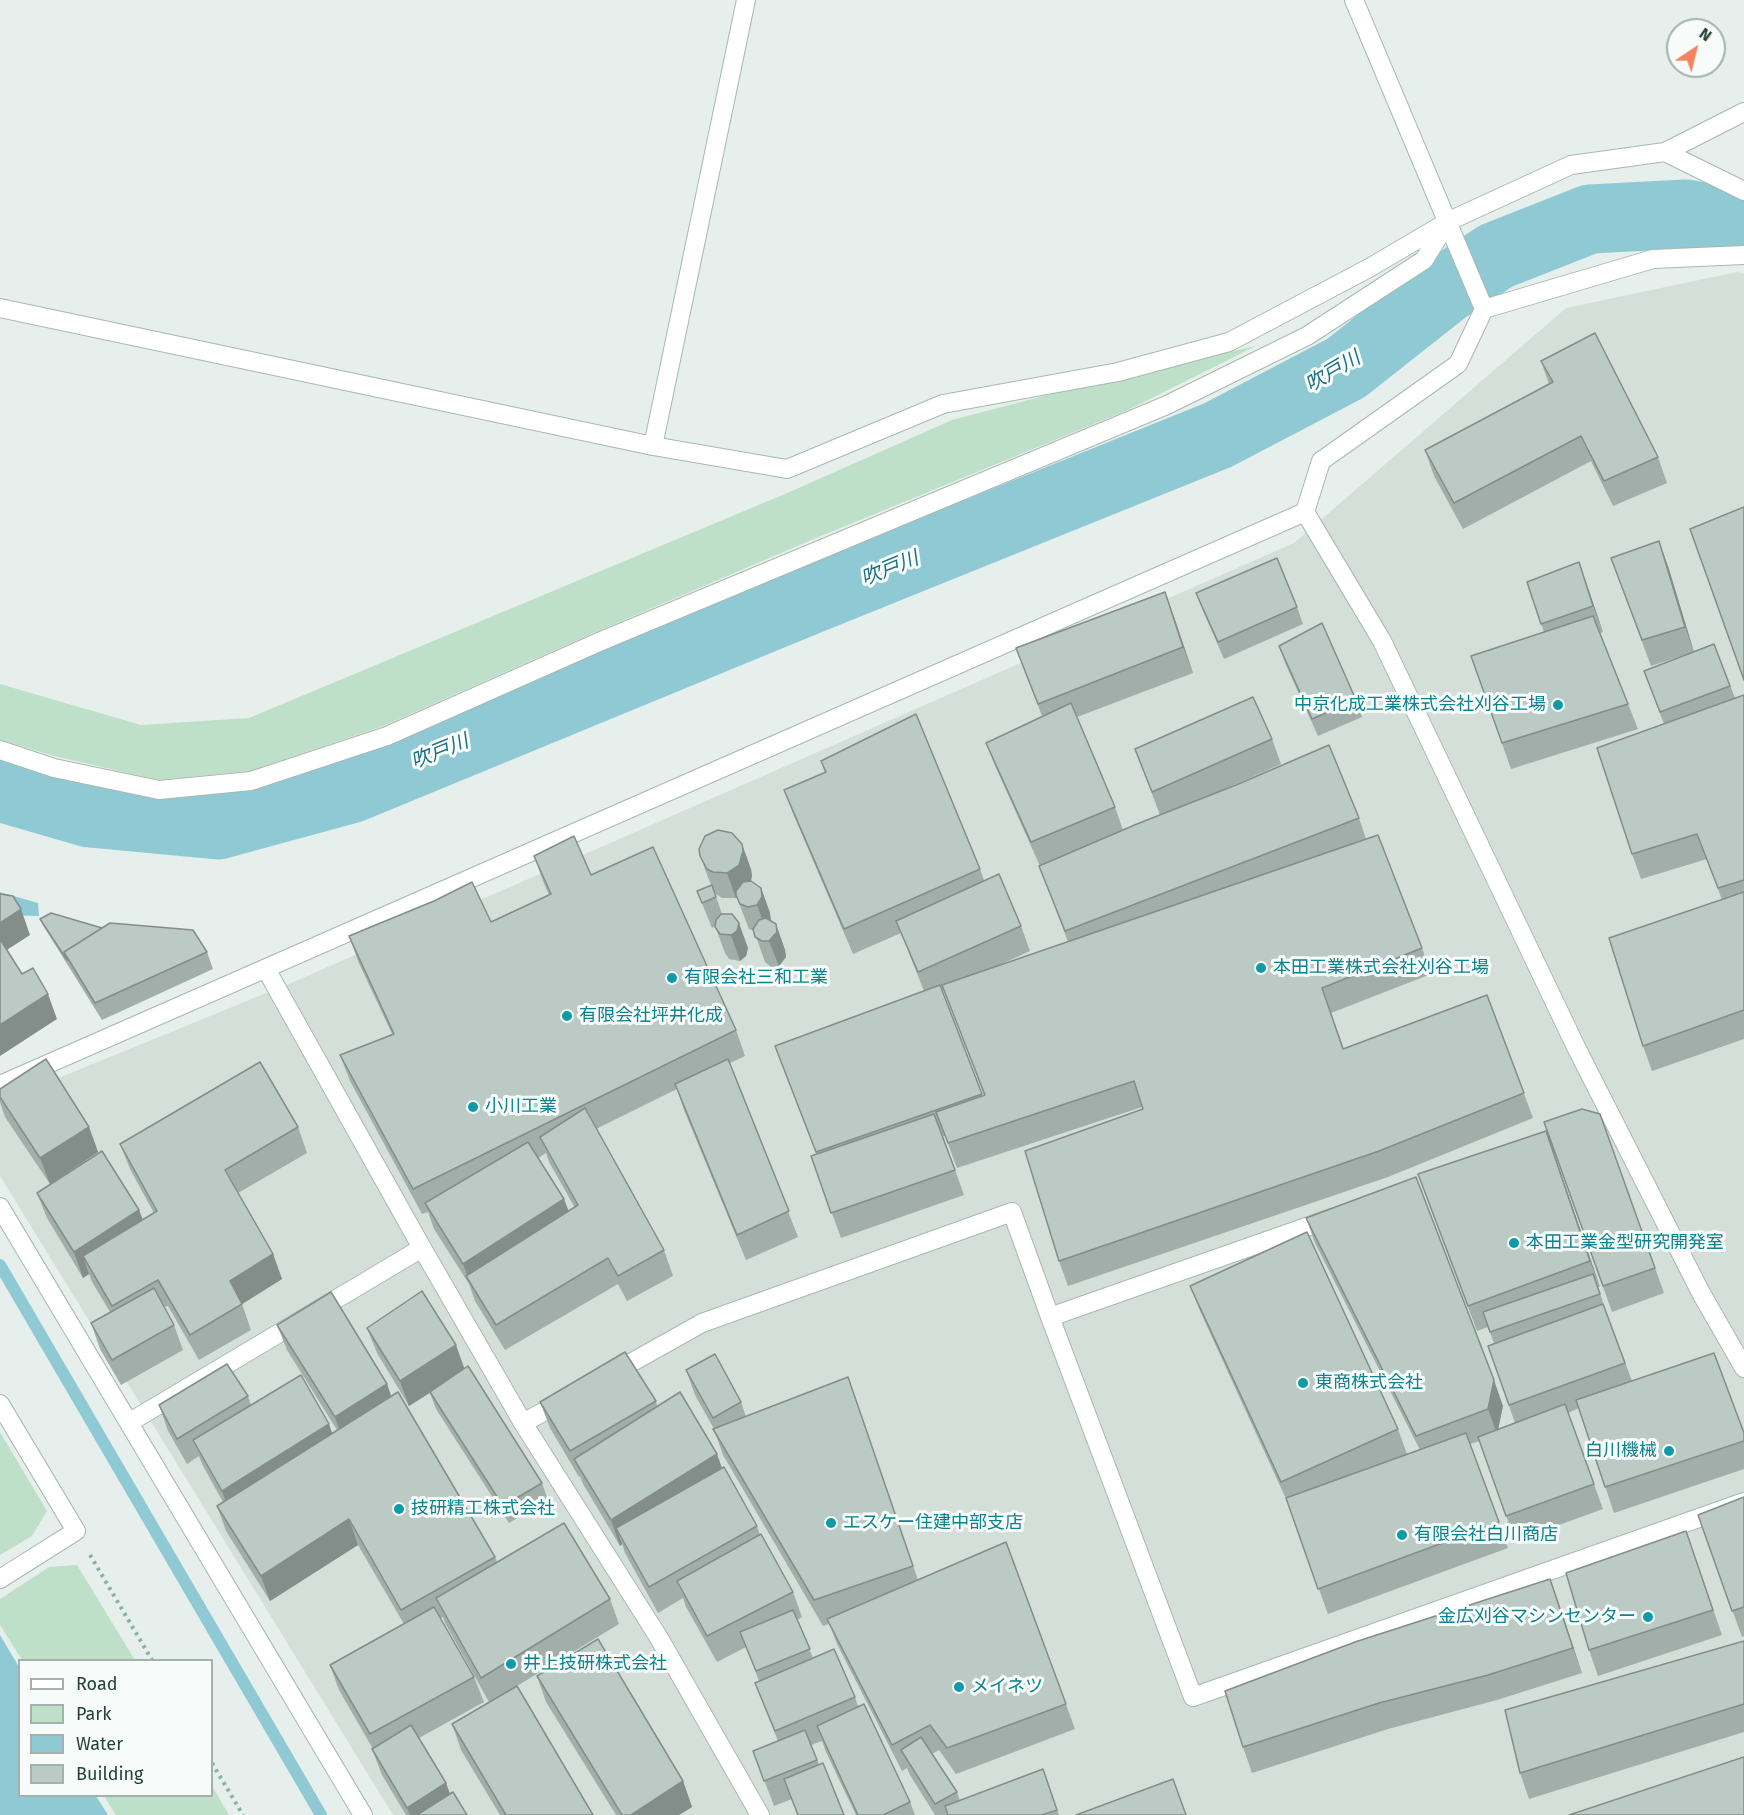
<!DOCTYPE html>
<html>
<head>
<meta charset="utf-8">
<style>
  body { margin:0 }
  #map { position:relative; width:1744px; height:1815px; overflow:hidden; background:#e6efeb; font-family:"Fira Sans",sans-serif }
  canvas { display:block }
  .legend { position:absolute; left:18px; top:1659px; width:195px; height:138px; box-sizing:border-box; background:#f7fbf9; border:2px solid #a3b1ad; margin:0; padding:8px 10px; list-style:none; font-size:18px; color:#24423a }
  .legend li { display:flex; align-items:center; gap:12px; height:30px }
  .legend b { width:30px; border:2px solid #a3b1ad }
  .north { position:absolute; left:1666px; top:18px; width:60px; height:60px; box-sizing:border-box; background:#f7fbf9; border:2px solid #a3b1ad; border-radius:50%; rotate:35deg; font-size:16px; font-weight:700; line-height:24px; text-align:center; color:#24423a }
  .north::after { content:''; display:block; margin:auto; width:21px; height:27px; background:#f4845f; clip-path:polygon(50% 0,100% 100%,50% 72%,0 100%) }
</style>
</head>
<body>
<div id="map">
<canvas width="1744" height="1815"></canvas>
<ul class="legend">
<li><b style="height:8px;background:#fff"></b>Road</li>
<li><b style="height:16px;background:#bfe0c8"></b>Park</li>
<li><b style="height:16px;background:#8ec9d4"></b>Water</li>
<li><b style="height:16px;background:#bbcac4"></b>Building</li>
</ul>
<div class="north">N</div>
</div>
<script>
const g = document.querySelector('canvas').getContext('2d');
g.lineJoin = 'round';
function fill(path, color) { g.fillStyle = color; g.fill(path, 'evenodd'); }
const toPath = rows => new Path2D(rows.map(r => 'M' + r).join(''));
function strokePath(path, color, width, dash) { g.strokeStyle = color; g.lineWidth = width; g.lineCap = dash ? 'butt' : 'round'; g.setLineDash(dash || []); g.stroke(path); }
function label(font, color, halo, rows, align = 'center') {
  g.font = font + ' "Fira Sans","Noto Sans JP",sans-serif'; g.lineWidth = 6; g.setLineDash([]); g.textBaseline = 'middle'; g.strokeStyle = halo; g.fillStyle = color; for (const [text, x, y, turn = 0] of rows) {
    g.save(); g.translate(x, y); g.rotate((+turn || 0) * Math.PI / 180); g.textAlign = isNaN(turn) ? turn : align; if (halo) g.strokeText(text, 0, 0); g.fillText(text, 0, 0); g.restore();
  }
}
const built = toPath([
  [1737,272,1744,274,1744,1815,393,1815,0,1176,0,1102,298,980,1294,543,1566,308]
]);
const green = toPath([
  [1256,346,1128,410,821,536,596,632,383,726,251,771,158,780,54,756,0,740,0,684,141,725,249,718,785,494,952,420,1120,376],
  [0,1432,47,1511,32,1536,0,1555],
  [77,1565,135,1660,22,1660,0,1625,0,1599,49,1567],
  [212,1786,229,1815,116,1815,104,1796,212,1796]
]);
const water = toPath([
  [0,892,38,903,39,916,7,915,0,919],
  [0,1635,19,1667,20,1796,96,1796,108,1815,0,1815]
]);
const stream = toPath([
  [0,1265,321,1815]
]);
const river = toPath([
  [0,787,90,813,218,825,350,789,804,602,1218,435,1346,368,1446,289,1496,256,1590,219,1686,214,1744,225]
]);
const path = toPath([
  [90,1555,152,1660],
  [212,1763,243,1815]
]);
const minor = toPath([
  [1665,152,1744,191],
  [0,308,653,446,787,469,943,404,1118,372,1229,342,1369,268,1449,221,1571,165,1665,152,1744,112],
  [1484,309,1653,259,1744,255],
  [653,446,746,0],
  [1305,512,1382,641,1576,1047,1701,1293,1744,1368],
  [0,750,54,768,159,790,251,781,387,736,599,642,1167,405,1307,336,1424,260,1446,225],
  [266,969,422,1248,523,1423,659,1638,760,1815],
  [0,1085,1305,512,1321,461,1458,364,1484,309,1354,0],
  [0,1207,363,1815],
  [1050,1317,1332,1218],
  [611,1374,702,1323,1012,1212,1050,1317,1193,1697,1744,1502],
  [0,1404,76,1531,0,1579],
  [130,1422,422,1248],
  [523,1423,563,1401]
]);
const wall = toPath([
  [1541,361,1658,457,1667,483,1613,506,1591,461,1463,529,1434,476,1425,450,1549,384],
  [1611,558,1668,566,1694,652,1714,644,1735,698,1744,695,1744,1039,1652,1071,1643,1046,1722,900,1707,859,1641,879,1632,854,1664,724,1644,671,1693,652,1651,666],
  [1527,582,1588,588,1603,632,1600,633,1638,729,1511,769,1471,656,1544,632],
  [1196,593,1297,607,1303,624,1224,659,1203,611],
  [1174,617,1193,673,1077,717,1115,807,1123,830,1160,815,1135,749,1272,739,1281,764,1207,797,1359,818,1366,839,1422,948,1431,974,1331,1013,1344,1049,1487,995,1533,1118,1388,1177,1068,1286,1059,1261,1143,1109,1142,1107,957,1168,945,1136,943,1136,964,1195,841,1238,811,1156,817,1155,775,1046,924,991,901,933,853,954,794,816,784,790,825,773,821,761,980,869,984,880,1021,926,1030,951,997,966,1068,942,1049,891,1040,866,996,768,986,743,1042,716,1016,648],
  [944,990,952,1010,984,1095,982,1096,942,991],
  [1279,646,1356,700,1362,717,1318,736,1285,663],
  [534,856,591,875,736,1030,745,1056,730,1063,798,1237,746,1260,684,1110,677,1089,596,1129,664,1250,673,1276,627,1301,618,1284,505,1350,475,1301,469,1284,434,1229,428,1212,422,1214,350,1081,340,1055,392,1034,358,961,349,936,491,922,549,895,543,881],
  [546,1153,549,1162,575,1208,569,1211,538,1158],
  [700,856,751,869,752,876,751,881,761,888,770,913,771,921,776,924,785,950,786,957,779,966,771,967,765,962,754,931,749,929,737,898,722,898,716,894,714,891,722,914,748,948,746,956,740,961,729,959,725,953,715,926,712,928,697,891,711,885],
  [40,919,102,928,207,952,213,969,102,1020,44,927],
  [0,1089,89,1127,98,1152,50,1184,5,1117,0,1102],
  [1600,1114,1664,1293,1612,1312,1544,1122],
  [298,1127,307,1153,238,1193,273,1254,282,1279,242,1304,251,1330,199,1360,168,1306,164,1307,174,1325,183,1350,121,1385,100,1349,91,1323,110,1312,92,1282,89,1274,83,1278,47,1218,37,1193,139,1210,143,1220,154,1213,130,1169,120,1144],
  [1555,1156,1600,1287,1598,1287,1606,1311,1632,1381,1744,1433,1744,1469,1614,1513,1579,1408,1568,1413,1603,1509,1515,1541,1480,1441,1470,1444,1508,1548,1328,1614,1287,1501,1200,1311,1190,1286,1398,1429,1407,1454,1420,1450,1315,1243,1306,1218,1503,1406,1498,1430,1515,1423,1488,1346,1494,1343,1488,1327,1477,1331,1418,1174],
  [277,1325,387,1384,391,1396,495,1557,497,1562,610,1599,619,1624,517,1686,593,1815,500,1815,461,1750,452,1724,489,1702,445,1623,443,1617,440,1619,474,1677,484,1702,419,1738,446,1783,450,1794,467,1815,406,1815,382,1775,372,1749,373,1749,339,1690,330,1665,404,1624,358,1545,270,1601,226,1531,217,1506,223,1502,203,1466,199,1456,187,1464,168,1431,159,1405,248,1396,251,1405,332,1433,337,1430,287,1350],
  [367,1328,465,1368,542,1483,548,1500,509,1523,436,1409,430,1393,409,1406,377,1353],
  [686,1370,741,1402,746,1417,848,1377,918,1580,1006,1542,1075,1729,956,1774,939,1750,932,1754,957,1792,960,1801,1043,1769,1059,1815,935,1815,910,1775,907,1768,902,1771,837,1644,829,1624,823,1626,723,1455,714,1429,695,1395],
  [656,1401,657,1406,722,1468,757,1526,760,1535,793,1592,802,1617,797,1620,813,1658,855,1697,858,1706,910,1802,915,1815,856,1815,826,1752,822,1741,811,1745,819,1764,844,1815,798,1815,792,1799,774,1806,753,1751,778,1741,755,1683,759,1681,746,1647,717,1662,686,1607,683,1598,658,1613,625,1553,622,1544,620,1546,583,1484,580,1476,579,1477,550,1428,540,1402],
  [1744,1497,1744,1636,1742,1637,1698,1515],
  [1695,1557,1722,1635,1598,1676,1589,1650],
  [1550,1579,1582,1673,1497,1700,1388,1729,1252,1773,1243,1747],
  [1744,1641,1744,1732,1529,1799,1520,1773],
  [537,1676,683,1781,692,1807,679,1815,616,1815,546,1702]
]);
const shadedWall = toPath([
  [1659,541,1668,566,1694,652,1685,627],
  [1579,562,1588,588,1603,632,1593,606],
  [1165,592,1174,617,1193,673,1183,647],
  [742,844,751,869,752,876,748,890,736,898,727,873],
  [761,888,770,913,771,923,766,930,757,905],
  [21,909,30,935,2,953,0,947,0,923],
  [739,923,748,948,746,956,740,961,731,935],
  [776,924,785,950,786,957,779,966,769,941],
  [48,994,57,1019,0,1056,0,1025],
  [89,1127,98,1152,50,1184,40,1158],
  [1546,1131,1555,1156,1600,1287,1590,1261],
  [564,1199,574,1225,470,1282,463,1264],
  [139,1210,149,1236,83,1256,89,1274,83,1278,74,1252],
  [273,1254,282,1279,239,1306,230,1281],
  [456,1345,465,1370,409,1406,400,1381],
  [1494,1380,1503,1406,1497,1434,1488,1409],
  [387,1384,396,1410,344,1443,335,1417],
  [329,1424,338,1450,231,1516,222,1491],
  [717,1454,726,1479,616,1528,622,1544,620,1546,611,1520],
  [349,1519,358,1545,270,1601,261,1576],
  [1550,1579,1559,1604,1582,1673,1573,1648],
  [683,1781,692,1807,679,1815,631,1815],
  [446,1783,455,1808,445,1815,410,1815,407,1808]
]);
const building = toPath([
  [1595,333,1658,457,1604,481,1581,436,1454,503,1425,450,1553,382,1541,361,1595,333],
  [1744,507,1744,680,1690,529,1744,507],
  [1659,541,1685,627,1642,640,1611,558,1659,541],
  [1277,558,1297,607,1218,642,1196,593,1277,558],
  [1579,562,1593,606,1541,624,1527,582,1579,562],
  [1165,592,1183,647,1038,704,1016,648,1165,592],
  [1593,616,1628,704,1502,743,1471,656,1593,616],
  [1322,623,1356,700,1312,719,1279,646,1322,623],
  [1714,644,1730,686,1660,712,1644,671,1714,644],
  [1744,695,1744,880,1718,888,1697,834,1632,854,1597,748,1744,695],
  [1253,697,1272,739,1152,792,1135,749,1253,697],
  [1071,703,1115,807,1031,842,986,743,1071,703],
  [916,714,980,869,844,929,784,790,826,772,821,761,916,714],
  [1329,745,1359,818,1065,931,1039,866,1137,824,1236,785,1329,745],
  [718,830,732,833,742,844,743,851,739,865,727,873,713,872,707,869,700,856,699,849,705,836,718,830],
  [1378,835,1422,948,1322,988,1343,1049,1487,995,1524,1093,1379,1151,1059,1261,1025,1151,1143,1109,1134,1081,948,1143,936,1112,985,1095,942,985,1378,835],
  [574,836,591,875,653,847,736,1030,413,1189,340,1055,394,1034,349,936,434,901,472,882,491,922,551,894,534,856,574,836],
  [999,874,1021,926,918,972,896,921,999,874],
  [751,881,761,888,762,897,757,905,748,907,740,904,736,895,736,891,743,882,751,881],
  [712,885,716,897,702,903,697,891,712,885],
  [1744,892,1744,1010,1643,1046,1609,938,1744,892],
  [0,894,13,896,21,909,0,923,0,894],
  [51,913,102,928,64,952,67,960,40,919,51,913],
  [721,914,732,914,739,923,737,931,731,935,720,934,715,927,716,920,721,914],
  [766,918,776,924,777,932,769,941,762,941,755,937,753,929,759,920,766,918],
  [110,923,193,930,207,952,95,1003,64,952,110,923],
  [0,939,22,974,33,968,48,994,0,1025,0,939],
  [940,985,982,1094,816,1152,775,1046,940,985],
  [46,1059,89,1127,40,1158,0,1097,0,1089,46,1059],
  [728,1059,789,1211,737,1235,675,1084,728,1059],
  [260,1062,298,1127,225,1170,273,1254,230,1281,242,1304,190,1335,158,1280,112,1306,83,1256,157,1211,120,1144,260,1062],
  [585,1108,664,1250,618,1276,608,1258,496,1325,466,1276,578,1205,540,1137,585,1108],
  [1582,1109,1600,1114,1655,1268,1603,1286,1544,1122,1582,1109],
  [934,1114,955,1170,831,1213,811,1156,934,1114],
  [1546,1131,1590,1261,1468,1306,1418,1174,1546,1131],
  [528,1142,564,1199,463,1264,425,1203,528,1142],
  [102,1151,139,1210,74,1252,37,1193,102,1151],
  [1416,1177,1494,1380,1488,1409,1416,1436,1306,1218,1416,1177],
  [1307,1232,1398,1429,1281,1482,1190,1286,1307,1232],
  [1593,1274,1600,1294,1490,1332,1483,1312,1593,1274],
  [154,1288,174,1325,112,1360,91,1323,154,1288],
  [422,1291,456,1345,400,1381,367,1328,422,1291],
  [331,1292,387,1384,335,1417,277,1325,331,1292],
  [1603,1304,1625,1363,1509,1405,1488,1346,1603,1304],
  [625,1352,656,1401,570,1451,540,1402,625,1352],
  [1714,1353,1744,1433,1744,1441,1605,1487,1576,1400,1714,1353],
  [715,1354,741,1402,713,1418,686,1370,715,1354],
  [227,1364,248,1396,177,1439,159,1405,227,1364],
  [468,1366,542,1483,503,1506,430,1392,468,1366],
  [301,1375,329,1424,222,1491,193,1440,301,1375],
  [848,1377,913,1566,814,1600,713,1429,848,1377],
  [398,1392,495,1557,401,1610,349,1519,261,1576,217,1506,398,1392],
  [680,1392,717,1454,611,1520,574,1459,680,1392],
  [1565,1404,1594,1484,1506,1516,1478,1437,1565,1404],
  [1466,1433,1499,1522,1318,1589,1286,1498,1466,1433],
  [724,1467,757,1526,649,1587,616,1528,724,1467],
  [1744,1497,1744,1607,1732,1611,1698,1515,1744,1497],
  [564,1523,610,1599,481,1678,436,1598,564,1523],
  [1686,1531,1713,1610,1589,1650,1566,1573,1686,1531],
  [761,1534,793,1592,707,1636,677,1581,761,1534],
  [1006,1542,1066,1704,947,1748,930,1725,892,1745,827,1619,1006,1542],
  [1550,1579,1573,1648,1488,1675,1379,1703,1243,1747,1225,1691,1355,1642,1550,1579],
  [434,1607,474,1677,370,1734,330,1665,434,1607],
  [793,1610,810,1649,756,1671,740,1632,793,1610],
  [598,1639,683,1781,631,1815,622,1815,537,1676,598,1639],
  [1744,1641,1744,1704,1520,1773,1505,1710,1744,1641],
  [834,1649,855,1697,775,1731,755,1683,834,1649],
  [517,1686,593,1815,506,1815,452,1724,517,1686],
  [864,1704,910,1802,883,1815,858,1815,817,1726,864,1704],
  [411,1725,446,1783,407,1808,372,1749,411,1725],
  [805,1730,817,1760,764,1781,753,1751,805,1730],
  [921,1737,957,1792,935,1804,901,1750,921,1737],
  [1744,1757,1744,1815,1569,1815,1744,1757],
  [823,1763,844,1815,798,1815,784,1779,823,1763],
  [1043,1769,1057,1810,1042,1815,948,1815,945,1806,1043,1769],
  [1173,1779,1186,1815,1076,1815,1173,1779],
  [453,1792,467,1815,417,1815,453,1792]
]);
const markers = [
  [1558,705,6,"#0f9aa8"],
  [1261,968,6,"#0f9aa8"],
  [672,978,6,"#0f9aa8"],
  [567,1016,6,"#0f9aa8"],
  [473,1107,6,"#0f9aa8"],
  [1514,1243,6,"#0f9aa8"],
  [1303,1383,6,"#0f9aa8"],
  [1669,1451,6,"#0f9aa8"],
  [399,1509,6,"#0f9aa8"],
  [831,1523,6,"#0f9aa8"],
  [1402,1535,6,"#0f9aa8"],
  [1648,1617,6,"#0f9aa8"],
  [511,1664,6,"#0f9aa8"],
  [959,1687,6,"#0f9aa8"]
];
const cultureNames = [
  ["中京化成工業株式会社刈谷工場",1546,705,"right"],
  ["本田工業株式会社刈谷工場",1273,968],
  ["有限会社三和工業",684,978],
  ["有限会社坪井化成",579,1016],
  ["小川工業",485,1107],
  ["本田工業金型研究開発室",1526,1243],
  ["東商株式会社",1315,1383],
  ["白川機械",1657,1451,"right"],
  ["技研精工株式会社",411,1509],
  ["エスケー住建中部支店",843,1523],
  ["有限会社白川商店",1414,1535],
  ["金広刈谷マシンセンター",1636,1617,"right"],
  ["井上技研株式会社",523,1664],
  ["メイネツ",971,1687]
];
const waterNames = [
  ["吹戸川",1333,372,-31],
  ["吹戸川",890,569,-22],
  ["吹戸川",440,752,-22]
];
fill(built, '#d4dfda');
fill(green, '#bfe0c8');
fill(water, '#8ec9d4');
strokePath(stream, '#8ec9d4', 12);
strokePath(river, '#8ec9d4', 69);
strokePath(minor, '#a8b8b2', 20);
strokePath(path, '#86b3a5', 4, [3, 4.5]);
strokePath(minor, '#fff', 18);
fill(wall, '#a1aea9');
fill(shadedWall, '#838d89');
fill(building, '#bbcac4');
strokePath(building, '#838d89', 1.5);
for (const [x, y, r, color] of markers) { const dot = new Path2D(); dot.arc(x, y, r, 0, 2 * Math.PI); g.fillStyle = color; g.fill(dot); strokePath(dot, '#f7fbf9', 2); }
label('18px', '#0d838f', '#f7fbf9', cultureNames, 'left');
label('italic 20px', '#1c6f80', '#f7fbf9', waterNames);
</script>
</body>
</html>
